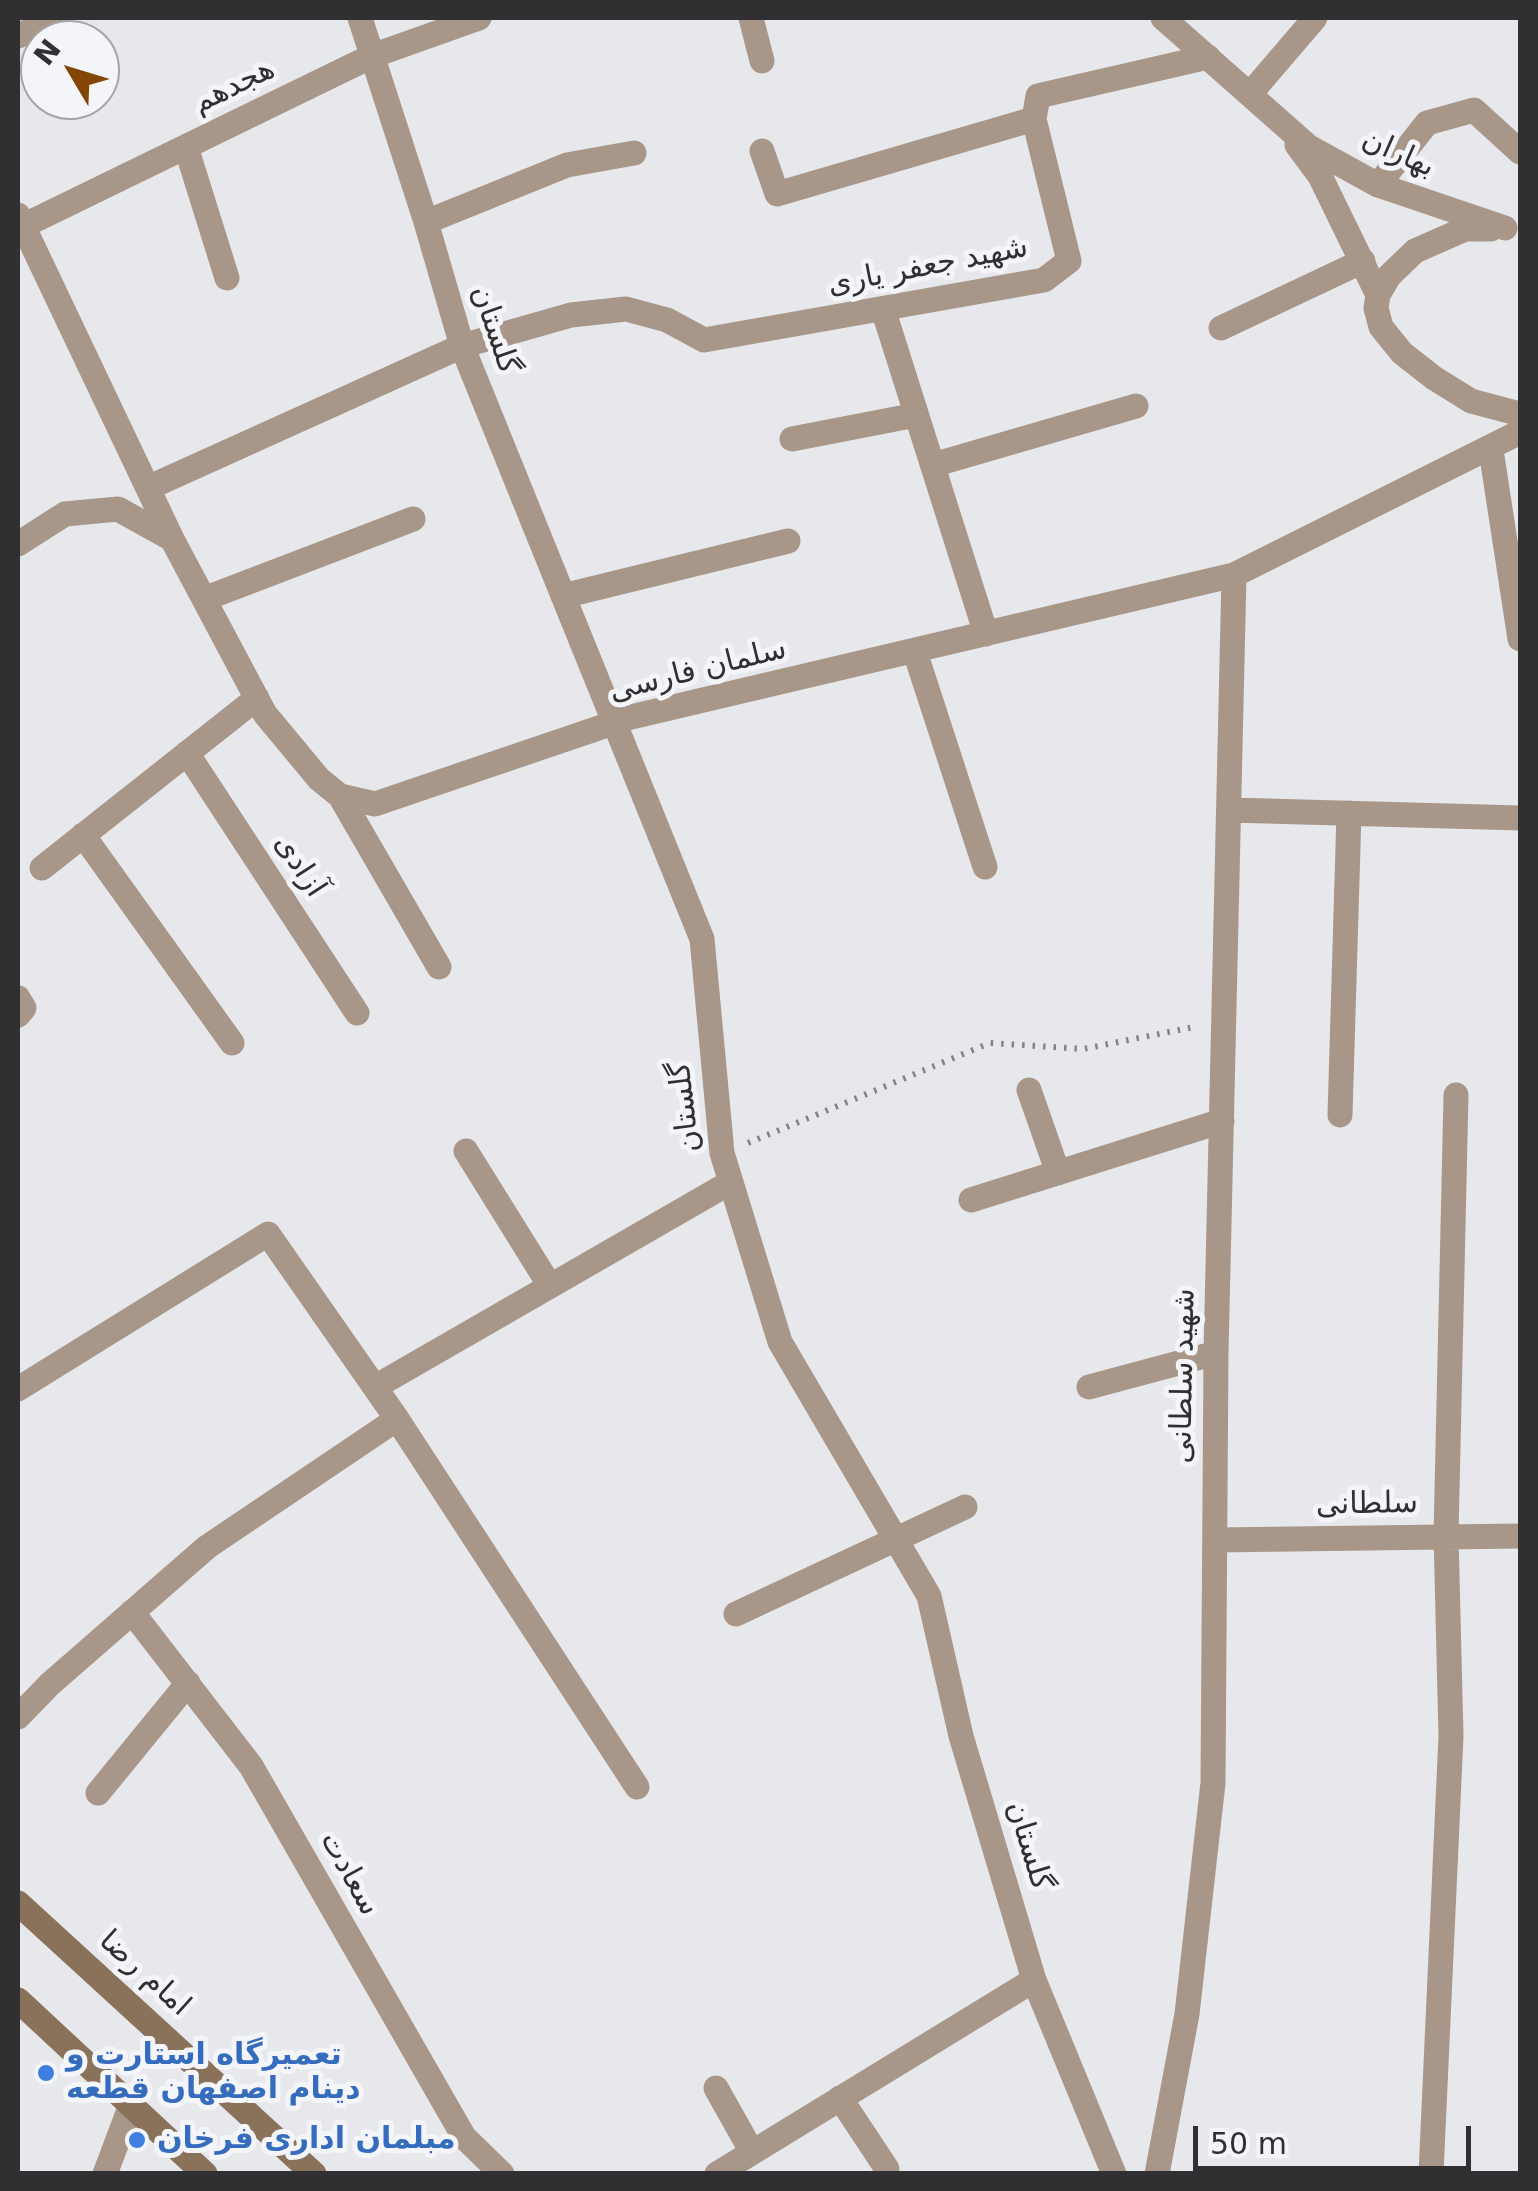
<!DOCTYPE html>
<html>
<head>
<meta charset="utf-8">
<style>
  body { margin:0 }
  #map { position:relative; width:1538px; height:2191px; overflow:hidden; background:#e6e8ec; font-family:"DejaVu Sans",sans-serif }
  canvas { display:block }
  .frame { position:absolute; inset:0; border:20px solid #303032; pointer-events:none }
  .north { position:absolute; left:20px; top:20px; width:100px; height:100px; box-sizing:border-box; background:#f3f5f9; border:2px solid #a5a6a9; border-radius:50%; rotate:308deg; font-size:28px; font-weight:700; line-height:40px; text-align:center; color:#303032 }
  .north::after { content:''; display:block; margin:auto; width:35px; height:45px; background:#844607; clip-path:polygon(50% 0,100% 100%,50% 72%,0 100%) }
  .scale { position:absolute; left:1193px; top:2126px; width:278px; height:45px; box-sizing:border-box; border:5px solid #303032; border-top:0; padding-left:12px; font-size:30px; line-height:35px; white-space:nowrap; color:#303032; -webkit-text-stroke:8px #f3f5f9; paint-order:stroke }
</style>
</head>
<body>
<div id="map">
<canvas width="1538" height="2191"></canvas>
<div class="frame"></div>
<div class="north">N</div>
<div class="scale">50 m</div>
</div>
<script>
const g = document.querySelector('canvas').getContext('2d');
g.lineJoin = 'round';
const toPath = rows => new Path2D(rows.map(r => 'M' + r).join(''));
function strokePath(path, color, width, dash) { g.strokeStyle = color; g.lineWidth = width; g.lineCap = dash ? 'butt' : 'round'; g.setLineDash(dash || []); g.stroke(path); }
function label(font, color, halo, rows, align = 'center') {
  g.font = font + ' "DejaVu Sans",Cairo,sans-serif'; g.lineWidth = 10; g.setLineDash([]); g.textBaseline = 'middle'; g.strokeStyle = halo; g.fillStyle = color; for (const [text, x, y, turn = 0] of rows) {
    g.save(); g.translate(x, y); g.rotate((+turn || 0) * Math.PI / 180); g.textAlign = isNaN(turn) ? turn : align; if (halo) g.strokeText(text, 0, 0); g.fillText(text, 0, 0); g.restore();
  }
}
const path = toPath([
  [748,1143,990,1043,1083,1049,1194,1027]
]);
const minor = toPath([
  [360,18,426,222,462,346,702,939,722,1153,780,1342,929,1596,961,1736,1034,1980,1114,2174],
  [751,18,762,61],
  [18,36,58,18],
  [1250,94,1315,18],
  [186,147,227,278],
  [762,151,777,194,1034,119],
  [1378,185,1427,123,1474,110,1520,152],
  [18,215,172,539],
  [426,222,567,165,634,153],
  [23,226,372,56,479,18],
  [883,309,986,634],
  [1221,328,1363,261],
  [792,439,916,415],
  [1491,450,1520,639],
  [933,465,1136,406],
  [150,487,462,346,571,315,626,309,667,320,704,340,1044,280,1069,261,1034,119,1038,96,1208,57],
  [18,544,65,514,118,509,172,539,265,714,319,779,340,796,375,804,631,717,1234,575,1520,432],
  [563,596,788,541],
  [204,599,413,519],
  [915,652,985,867],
  [187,753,357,1013],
  [340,796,439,967],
  [1230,810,1520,818],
  [83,835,232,1043],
  [42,868,257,698],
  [18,998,24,1008,18,1015],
  [1029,1090,1058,1173],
  [1340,1115,1349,813],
  [466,1151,550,1286],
  [971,1200,1222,1121],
  [375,1387,731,1182],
  [1089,1387,1216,1353],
  [18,1389,268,1234,397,1419,637,1787],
  [1215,1540,1520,1536],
  [132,1612,251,1766,464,2137,502,2174],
  [736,1614,965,1507],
  [18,1717,50,1684,207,1547,397,1419],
  [98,1793,188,1683],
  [716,2088,752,2152],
  [840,2098,887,2169],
  [105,2174,131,2105],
  [717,2174,1034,1980],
  [1157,2174,1187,2014,1213,1783,1216,1353,1234,575],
  [1431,2174,1451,1736,1446,1535,1456,1095]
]);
const tertiary = toPath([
  [1163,18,1309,147,1378,185,1505,228],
  [1297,145,1320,176,1378,295],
  [1491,229,1465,229,1415,251,1389,276,1378,295,1376,308,1381,327,1402,353,1434,378,1471,401,1520,414]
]);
const secondary = toPath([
  [18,1903,314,2174],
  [18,2000,205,2174]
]);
const markers = [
  [46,2073,10,"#3f7fe0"],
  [137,2140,10,"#3f7fe0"]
];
const streetNames = [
  ["هجدهم",234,87,-26],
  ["بهاران",1398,154,24],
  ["شهید جعفر یاری",928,267,-11],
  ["گلستان",494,330,71],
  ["سلمان فارسی",698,671,-14],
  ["آزادی",299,866,57],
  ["گلستان",686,1107,-97],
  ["شهید سلطانی",1184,1376,-89],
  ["سلطانی",1367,1505,-1],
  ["گلستان",1028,1846,73],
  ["سعادت",349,1874,61],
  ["امام رضا",144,1974,42]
];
const shopNames = [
  ["تعمیرگاه استارت و",66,2056],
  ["دینام اصفهان قطعه",66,2090],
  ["مبلمان اداری فرخان",157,2140]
];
strokePath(path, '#828386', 6, [2.5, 8]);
strokePath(minor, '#a89788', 25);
strokePath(tertiary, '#a89788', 25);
strokePath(secondary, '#89715a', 25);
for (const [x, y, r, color] of markers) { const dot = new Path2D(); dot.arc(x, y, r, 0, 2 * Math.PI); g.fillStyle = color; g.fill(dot); strokePath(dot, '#f3f5f9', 4); }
label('30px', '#303032', '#f3f5f9', streetNames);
label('bold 30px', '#366cbe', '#f3f5f9', shopNames, 'left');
</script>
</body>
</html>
